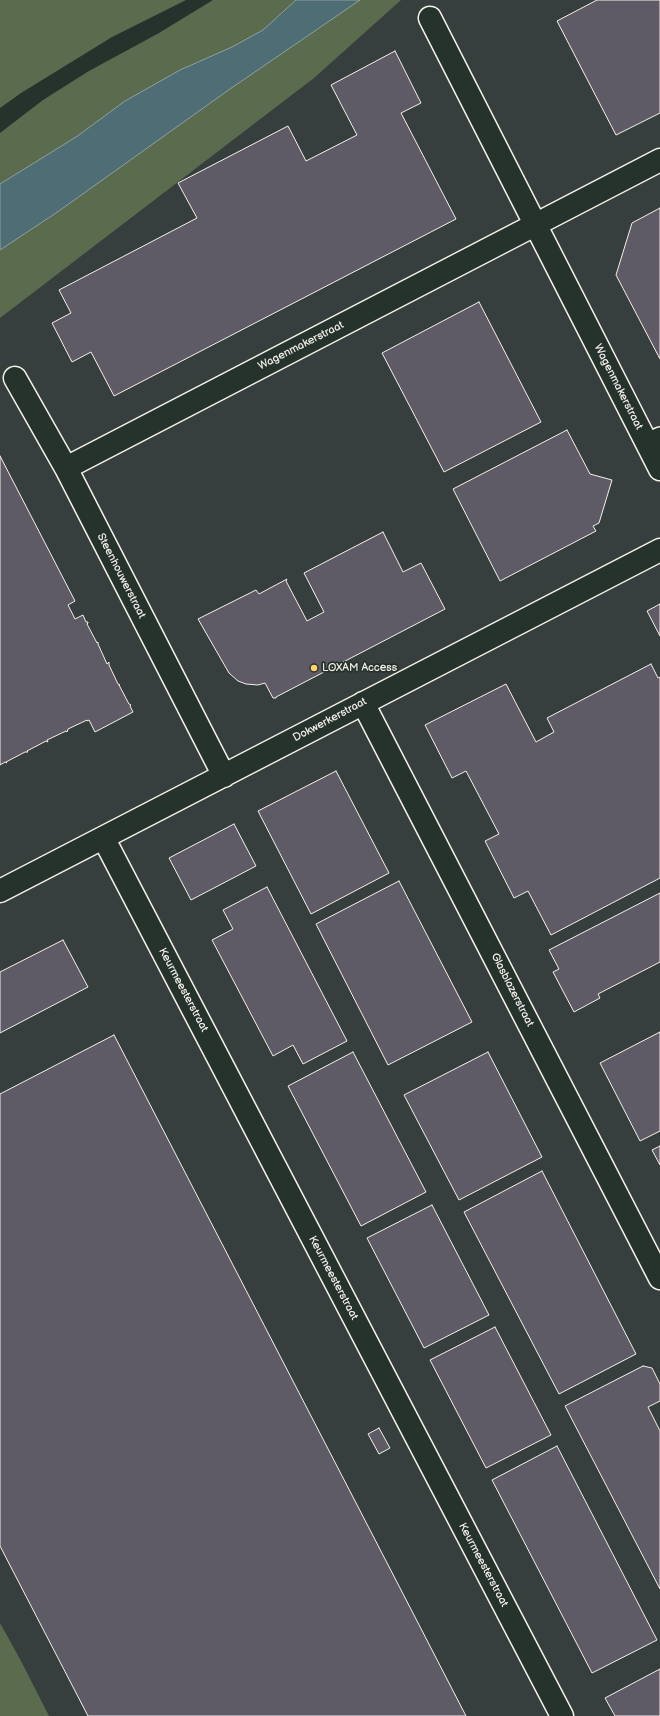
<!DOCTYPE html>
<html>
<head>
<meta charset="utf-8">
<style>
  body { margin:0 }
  canvas { display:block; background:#26332d }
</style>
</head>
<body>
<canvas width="660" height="1716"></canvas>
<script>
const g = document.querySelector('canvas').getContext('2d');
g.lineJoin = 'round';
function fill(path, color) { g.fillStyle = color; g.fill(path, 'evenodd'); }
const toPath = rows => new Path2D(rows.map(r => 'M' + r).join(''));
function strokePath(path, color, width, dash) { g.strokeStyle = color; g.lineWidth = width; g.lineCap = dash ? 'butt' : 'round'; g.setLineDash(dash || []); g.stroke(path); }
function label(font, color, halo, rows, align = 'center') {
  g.font = font + ' "Balsamiq Sans",sans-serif'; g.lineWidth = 3.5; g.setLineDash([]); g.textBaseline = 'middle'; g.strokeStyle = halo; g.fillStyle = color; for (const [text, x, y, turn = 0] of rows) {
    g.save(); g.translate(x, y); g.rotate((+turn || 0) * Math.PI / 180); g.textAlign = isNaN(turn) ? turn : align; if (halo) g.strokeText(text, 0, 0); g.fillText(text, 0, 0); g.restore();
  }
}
const built = toPath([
  [359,0,660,0,660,1716,0,1716,0,197]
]);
const green = toPath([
  [0,0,186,0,112,37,21,93,0,108],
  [213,0,296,0,263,30,232,47,180,70,125,101,76,137,0,184,0,133,43,100,89,71,159,33],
  [360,0,401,0,314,78,0,318,0,250,56,213,230,89],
  [0,1623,21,1661,49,1716,0,1716]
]);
const water = toPath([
  [296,0,360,0,230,89,56,213,0,250,0,184,76,137,125,101,180,70,232,47,263,30,296,0]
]);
const building = toPath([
  [597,0,660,0,660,113,616,135,557,21,597,0],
  [395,51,421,103,401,113,456,219,114,396,91,352,72,362,52,323,71,313,59,290,197,218,178,183,288,126,306,161,357,135,331,85,395,51],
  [660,208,660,359,616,275,632,223,660,208],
  [479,302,541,422,444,472,382,353,479,302],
  [567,430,590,474,612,480,599,523,593,526,596,531,500,581,453,489,567,430],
  [0,456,75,601,68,605,75,619,83,615,86,622,88,622,88,623,87,624,97,643,98,642,98,644,107,664,109,662,109,665,118,684,120,685,119,685,129,704,131,705,130,706,133,712,95,732,89,720,87,721,87,720,68,729,67,732,66,731,47,740,48,742,46,741,27,751,28,752,25,752,6,762,7,763,5,762,0,765,0,456],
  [383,532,403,572,421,563,445,609,276,697,276,698,273,698,265,683,258,685,246,684,238,681,229,673,198,619,256,590,259,594,287,579,286,581,307,621,324,612,304,573,383,532],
  [660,604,660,636,647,611,660,604],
  [651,664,658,678,660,677,660,878,551,935,528,891,514,898,485,841,499,834,466,771,452,778,425,725,506,684,536,742,554,732,547,718,651,664],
  [336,771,389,873,311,914,258,811,336,771],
  [234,824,256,866,191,900,169,858,234,824],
  [399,881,472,1022,388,1065,316,924,399,881],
  [267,887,347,1041,303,1064,293,1045,273,1056,212,940,233,929,223,910,267,887],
  [660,893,660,962,598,994,600,998,574,1012,553,972,559,969,549,950,660,893],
  [63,940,88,987,0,1033,0,972,63,940],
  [660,1032,660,1131,640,1141,600,1063,660,1032],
  [114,1035,415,1617,466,1716,88,1716,0,1546,0,1094,114,1035],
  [353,1052,426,1192,361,1226,288,1086,353,1052],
  [488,1052,542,1157,459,1200,404,1095,488,1052],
  [660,1146,660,1165,652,1150,660,1146],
  [542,1171,636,1354,559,1394,464,1212,542,1171],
  [432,1205,489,1315,424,1348,367,1238,432,1205],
  [495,1327,551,1435,486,1468,430,1360,495,1327],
  [643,1366,652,1368,660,1384,660,1401,648,1407,660,1431,660,1589,565,1406,643,1366],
  [379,1428,390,1448,379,1454,368,1434,379,1428],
  [557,1446,657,1640,592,1673,492,1480,557,1446],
  [660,1669,660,1716,615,1716,605,1698,660,1669]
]);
const lane = toPath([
  [646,442,660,436]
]);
const street = toPath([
  [430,18,660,469],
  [15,378,66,468,224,776],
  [66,468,660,160],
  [363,703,660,1278],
  [104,839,562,1716],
  [0,891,660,550]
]);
const markers = [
  [314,668,4,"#ffd166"]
];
const streetNames = [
  ["Wagenmakerstraat",301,346,-27],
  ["Wagenmakerstraat",618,387,63],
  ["Steenhouwerstraat",121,576,63],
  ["Dokwerkerstraat",330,720,-28],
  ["Keurmeesterstraat",183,990,62],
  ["Glasblazerstraat",512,990,63],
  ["Keurmeesterstraat",333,1278,62],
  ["Keurmeesterstraat",483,1565,62]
];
const poiNames = [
  ["LOXAM Access",322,668]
];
fill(built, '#373f3e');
fill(green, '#5b6b4e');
fill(water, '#4e6d74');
strokePath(water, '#90a2a2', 1);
fill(building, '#5e5b66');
strokePath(building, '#f4f1e8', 1);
strokePath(lane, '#f4f1e8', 20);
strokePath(street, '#f4f1e8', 25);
strokePath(lane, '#26332d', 17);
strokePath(street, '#26332d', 22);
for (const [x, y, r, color] of markers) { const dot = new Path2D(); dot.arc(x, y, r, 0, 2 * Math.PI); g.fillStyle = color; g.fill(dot); strokePath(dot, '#26332d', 1.5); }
label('11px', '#f4f1e8', '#26332d', streetNames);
label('11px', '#f4f1e8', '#26332d', poiNames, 'left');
</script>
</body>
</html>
